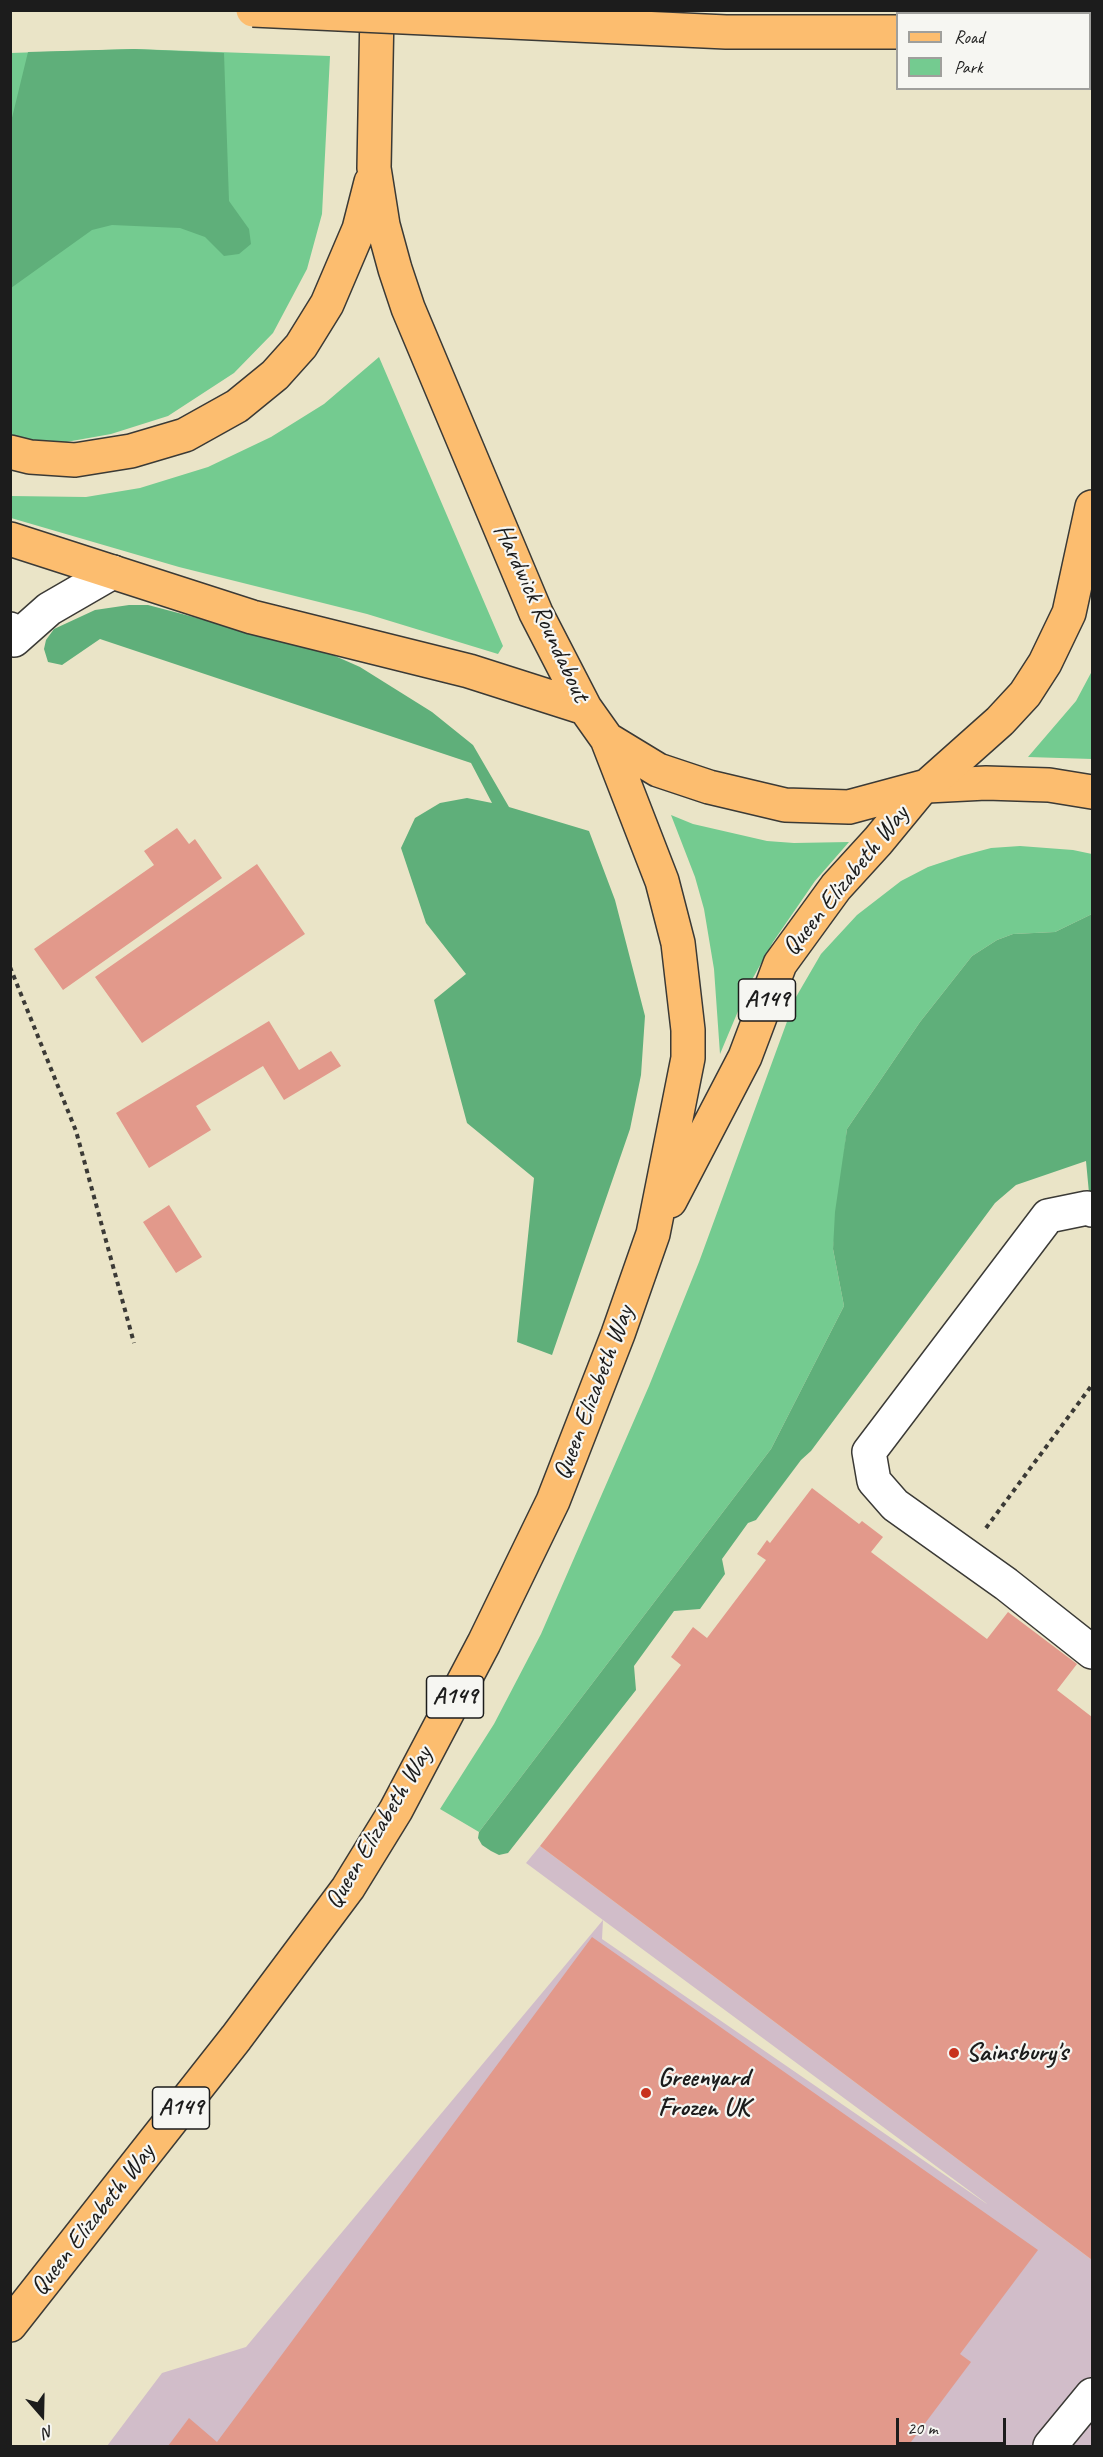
<!DOCTYPE html>
<html>
<head>
<meta charset="utf-8">
<style>
  body { margin:0 }
  #map { position:relative; width:1103px; height:2457px; overflow:hidden; background:#eae4c7; font-family:Caveat,sans-serif }
  canvas { display:block }
  .frame { position:absolute; inset:0; border:12px solid #1c1c1c; pointer-events:none }
  .legend { position:absolute; left:896px; top:12px; width:195px; height:78px; box-sizing:border-box; background:#f6f6f2; border:2px solid #9f9f9c; margin:0; padding:8px 10px; list-style:none; font-size:18px; color:#1c1c1c }
  .legend li { display:flex; align-items:center; gap:12px; height:30px }
  .legend b { width:30px; border:2px solid #9f9f9c }
  .north { position:absolute; left:12px; top:2385px; width:60px; height:60px; -webkit-text-stroke:4px #f6f6f2; paint-order:stroke; rotate:160deg; font-size:16px; font-weight:700; line-height:24px; text-align:center; color:#1c1c1c }
  .north::after { content:''; display:block; margin:auto; width:21px; height:27px; background:#1c1c1c; clip-path:polygon(50% 0,100% 100%,50% 72%,0 100%) }
  .scale { position:absolute; left:896px; top:2418px; width:110px; height:27px; box-sizing:border-box; border:3px solid #1c1c1c; border-top:0; padding-left:8px; font-size:18px; line-height:21px; white-space:nowrap; color:#1c1c1c; -webkit-text-stroke:4px #f6f6f2; paint-order:stroke }
</style>
</head>
<body>
<div id="map">
<canvas width="1103" height="2457"></canvas>
<div class="frame"></div>
<ul class="legend">
<li><b style="height:8px;background:#fcbd6f"></b>Road</li>
<li><b style="height:16px;background:#74cb90"></b>Park</li>
</ul>
<div class="north">N</div>
<div class="scale">20 m</div>
</div>
<script>
const g = document.querySelector('canvas').getContext('2d');
g.lineJoin = 'round';
function fill(path, color) { g.fillStyle = color; g.fill(path, 'evenodd'); }
const toPath = rows => new Path2D(rows.map(r => 'M' + r).join(''));
function strokePath(path, color, width, dash) { g.strokeStyle = color; g.lineWidth = width; g.lineCap = dash ? 'butt' : 'round'; g.setLineDash(dash || []); g.stroke(path); }
function label(font, color, halo, rows, align = 'center') {
  g.font = font + ' Caveat,sans-serif'; g.lineWidth = 4.5; g.setLineDash([]); g.textBaseline = 'middle'; g.strokeStyle = halo; g.fillStyle = color; for (const [text, x, y, turn = 0] of rows) {
    g.save(); g.translate(x, y); g.rotate((+turn || 0) * Math.PI / 180); g.textAlign = isNaN(turn) ? turn : align; if (halo) g.strokeText(text, 0, 0); g.fillText(text, 0, 0); g.restore();
  }
}
const industrial = toPath([
  [540,1846,1092,2260,1092,2446,107,2446,162,2373,246,2347,603,1920,526,1863],
  [603,1920,986,2203,987,2204,602,1939]
]);
const green = toPath([
  [134,49,330,56,322,214,307,269,273,333,234,373,168,416,111,434,55,444,11,437,10,53],
  [379,357,503,646,498,654,367,614,179,567,11,518,11,496,86,497,140,488,208,467,271,437,324,404],
  [1092,671,1092,759,1028,757,1076,701],
  [671,815,693,824,767,841,794,843,849,842,815,881,773,942,749,985,720,1054,714,969,704,909,695,877],
  [1020,846,1073,850,1092,854,1092,914,1055,932,1013,934,997,940,972,956,920,1022,847,1129,833,1249,844,1306,771,1449,479,1832,440,1809,494,1724,541,1634,649,1386,699,1262,796,997,821,954,857,915,901,881,928,867,961,856,991,848]
]);
const forest = toPath([
  [134,49,224,53,229,201,249,229,251,244,239,254,224,256,205,237,180,228,112,225,92,230,11,288,11,122,28,52],
  [129,605,148,605,326,652,360,667,432,712,473,745,509,807,589,831,615,900,645,1016,641,1075,630,1129,552,1355,517,1342,534,1178,467,1123,434,1000,466,974,426,923,401,848,415,818,440,803,467,798,492,803,471,763,100,639,62,665,48,662,44,649,46,640,54,629,95,610],
  [1092,914,1092,1194,1089,1193,1086,1161,1016,1185,995,1203,811,1451,801,1460,756,1520,748,1523,722,1559,725,1574,700,1609,674,1611,634,1666,636,1690,508,1853,499,1855,491,1851,482,1845,478,1838,479,1832,771,1449,844,1306,833,1249,835,1212,847,1129,920,1022,972,956,997,940,1013,934,1055,932]
]);
const building = toPath([
  [177,828,189,844,195,839,222,878,63,990,34,949,154,865,144,851],
  [257,864,305,934,142,1043,95,977],
  [269,1021,299,1070,331,1051,341,1066,284,1100,263,1066,196,1106,211,1130,149,1168,116,1113],
  [169,1205,202,1257,176,1273,143,1222],
  [812,1488,859,1524,862,1521,883,1537,871,1552,987,1639,1008,1612,1077,1664,1057,1690,1092,1717,1092,2260,540,1846,681,1665,671,1657,693,1627,707,1638,766,1560,757,1554,767,1540,770,1543],
  [592,1937,1038,2250,960,2354,971,2362,908,2446,168,2446,189,2418,217,2442]
]);
const path = toPath([
  [10,967,76,1131,134,1343],
  [986,1528,1092,1385]
]);
const minor = toPath([
  [10,629,14,640,49,609,113,572],
  [1092,1210,1087,1208,1048,1216,869,1452,874,1481,895,1505,1006,1584,1092,1652],
  [1050,2446,1092,2395]
]);
const major = toPath([
  [927,786,986,783,1049,785,1092,792]
]);
const highway = toPath([
  [377,10,374,168,383,225,395,269,408,308,536,613,585,708,607,739,658,770,709,787,785,805,849,807,927,786,1000,721,1025,694,1045,663,1069,613,1092,507],
  [10,452,30,457,75,460,131,451,185,435,237,406,275,375,301,346,327,304,359,229,371,182],
  [10,539,252,617,469,671,585,708],
  [670,1201,745,1057,780,964,836,887,878,841,920,790],
  [10,2325,236,2038,348,1888,396,1810,484,1643,553,1501,618,1334,653,1234,688,1058,688,1030,678,943,662,881,607,739]
]);
const highwayBridge = toPath([
  [253,10,726,32,898,32],
  [1090,32,1092,32]
]);
const markers = [
  [954,2053,6,"#c8321e"],
  [646,2093,6,"#c8321e"]
];
const shields = [
  [767,1000,57],
  [455,1697,57],
  [181,2108,57]
];
const shieldNames = [
  ["A149",767,1000],
  ["A149",455,1697],
  ["A149",181,2108]
];
const streetNames = [
  ["Hardwick Roundabout",541,613,65],
  ["Queen Elizabeth Way",846,881,-51],
  ["Queen Elizabeth Way",594,1393,-69],
  ["Queen Elizabeth Way",379,1828,-59],
  ["Queen Elizabeth Way",93,2220,-52]
];
const poiNames = [
  ["Sainsbury's",966,2053],
  ["Greenyard",658,2078],
  ["Frozen UK",658,2108]
];
fill(industrial, '#d1bdc9');
fill(green, '#74cb90');
fill(forest, '#5faf7a');
fill(building, '#e2998b');
strokePath(minor, '#3b3a36', 36);
strokePath(major, '#3b3a36', 36);
strokePath(highway, '#3b3a36', 36);
strokePath(path, '#3b3a36', 4, [4.5, 4.5]);
strokePath(minor, '#fff', 33);
strokePath(major, '#fcbd6f', 33);
strokePath(highway, '#fcbd6f', 33);
strokePath(highwayBridge, '#3b3a36', 36, []);
strokePath(highwayBridge, '#fcbd6f', 33);
for (const [x, y, r, color] of markers) { const dot = new Path2D(); dot.arc(x, y, r, 0, 2 * Math.PI); g.fillStyle = color; g.fill(dot); strokePath(dot, '#f6f6f2', 2); }
for (const [x, y, w] of shields) { const box = new Path2D(); box.roundRect(x - w / 2, y - 21, w, 42, 4.5); g.fillStyle = '#f6f6f2'; g.fill(box); strokePath(box, '#1c1c1c', 1.5); }
label('bold 24px', '#1c1c1c', null, shieldNames);
label('26px', '#1c1c1c', '#f6f6f2', streetNames);
label('bold 26px', '#1c1c1c', '#f6f6f2', poiNames, 'left');
</script>
</body>
</html>
